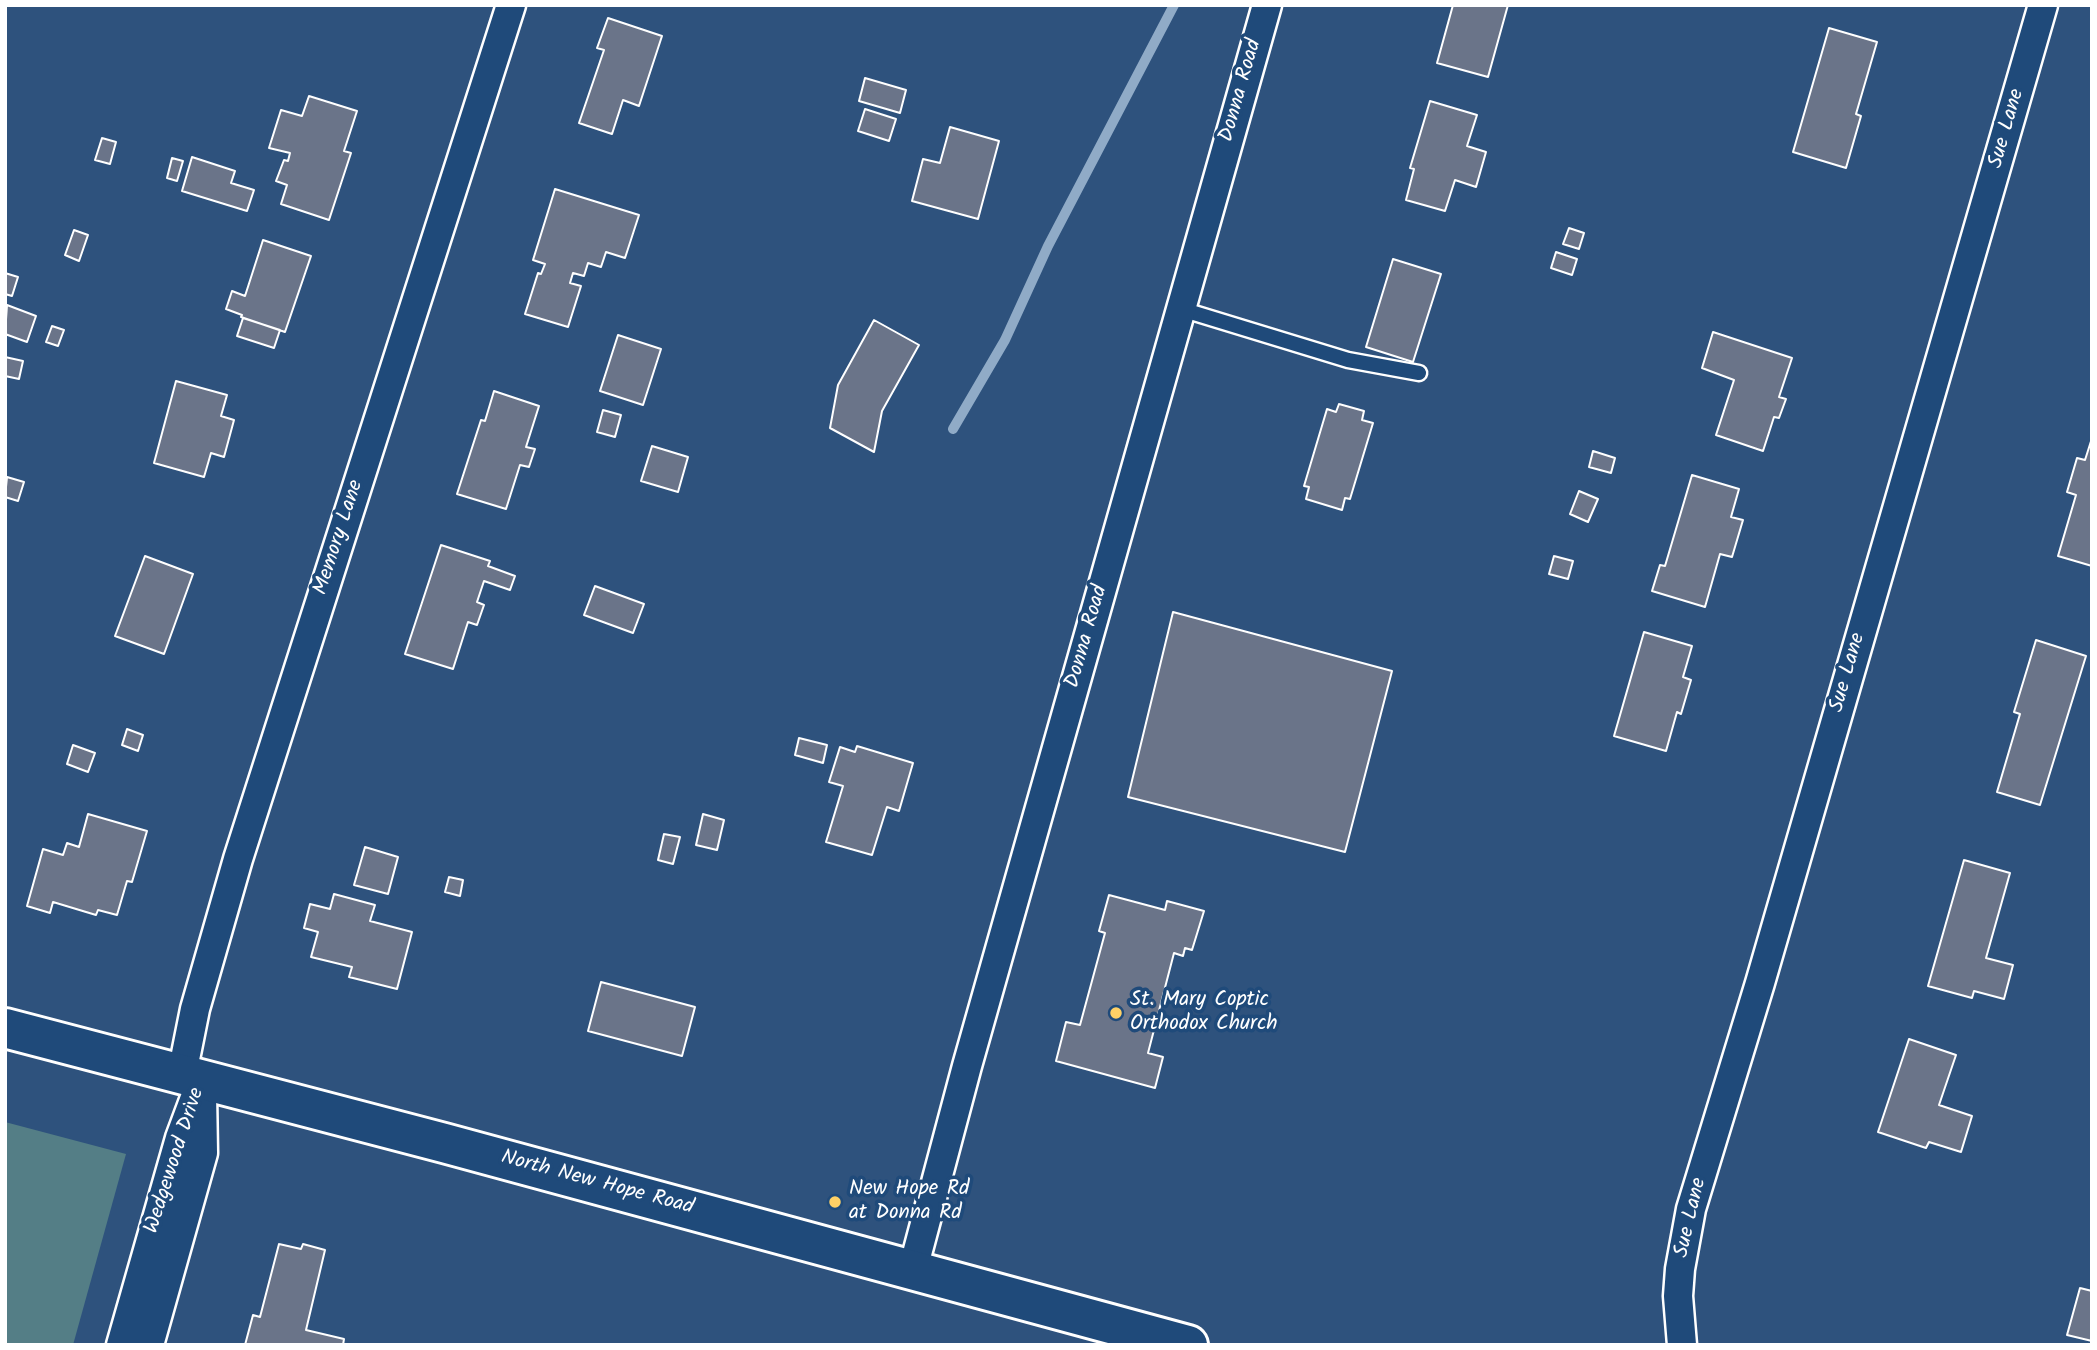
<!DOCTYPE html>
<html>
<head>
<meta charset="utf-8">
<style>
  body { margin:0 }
  #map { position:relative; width:2097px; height:1350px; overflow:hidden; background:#2e527d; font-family:Kalam,sans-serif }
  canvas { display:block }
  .frame { position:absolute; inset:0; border:7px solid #fff; pointer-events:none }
</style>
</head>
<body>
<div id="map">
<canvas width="2097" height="1350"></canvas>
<div class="frame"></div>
</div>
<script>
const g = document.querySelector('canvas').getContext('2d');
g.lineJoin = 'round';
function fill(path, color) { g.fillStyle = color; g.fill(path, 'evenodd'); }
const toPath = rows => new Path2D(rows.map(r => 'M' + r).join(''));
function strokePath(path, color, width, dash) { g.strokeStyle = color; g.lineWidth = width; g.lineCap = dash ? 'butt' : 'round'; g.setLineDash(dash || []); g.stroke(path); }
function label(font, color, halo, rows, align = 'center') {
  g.font = font + ' Kalam,sans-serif'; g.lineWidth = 7; g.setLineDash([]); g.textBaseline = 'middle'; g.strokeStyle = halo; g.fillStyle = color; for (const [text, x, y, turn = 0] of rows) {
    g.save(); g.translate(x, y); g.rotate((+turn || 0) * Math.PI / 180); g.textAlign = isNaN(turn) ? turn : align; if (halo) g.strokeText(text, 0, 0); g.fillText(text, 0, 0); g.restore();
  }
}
const green = toPath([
  [5,1122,126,1154,73,1345,5,1345]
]);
const stream = toPath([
  [953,429,1005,340,1048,246,1174,5]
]);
const building = toPath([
  [1453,5,1508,5,1488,77,1437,63,1453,5],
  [608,18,662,36,639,106,623,100,612,134,579,123,604,50,597,48,608,18],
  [1829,28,1877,42,1856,114,1861,116,1846,168,1793,152,1829,28],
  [865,78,906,90,900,113,859,101,865,78],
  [309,96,357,111,344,151,351,153,329,220,281,204,287,185,276,181,284,160,288,161,290,153,269,148,281,110,302,116,309,96],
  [1430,101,1477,115,1467,146,1486,152,1476,187,1455,180,1445,211,1406,200,1414,169,1410,168,1430,101],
  [865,109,896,119,889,141,858,131,865,109],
  [950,127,999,141,978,219,912,201,923,159,940,163,950,127],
  [102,138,116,142,110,164,95,160,102,138],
  [192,157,235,171,231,183,254,190,247,211,182,191,192,157],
  [172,158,183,161,177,181,167,178,172,158],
  [555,189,639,215,625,258,606,252,601,267,588,263,584,276,573,273,570,283,581,286,568,327,525,314,538,273,541,274,545,264,533,260,555,189],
  [1569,228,1584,233,1579,249,1563,244,1569,228],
  [74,230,88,235,79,261,65,255,74,230],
  [263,240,311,256,285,332,241,317,242,315,226,309,232,291,245,296,263,240],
  [1556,252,1577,259,1572,275,1551,268,1556,252],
  [1393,259,1441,274,1413,362,1366,347,1393,259],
  [5,273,18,277,12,296,5,294,5,273],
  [7,305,36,316,27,342,5,334,7,305],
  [243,318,280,330,274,348,237,336,243,318],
  [874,320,919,345,882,411,874,452,830,428,838,385,874,320],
  [52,326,64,330,58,346,46,342,52,326],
  [1713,332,1792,358,1779,397,1786,399,1779,418,1774,417,1763,451,1716,435,1734,380,1702,368,1713,332],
  [618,335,661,349,643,405,600,391,618,335],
  [5,357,23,361,19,379,5,376,5,357],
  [176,381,227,395,221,416,234,420,224,457,211,453,204,477,154,463,176,381],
  [494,391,539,406,526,447,535,449,529,467,520,465,506,509,457,494,481,420,485,421,494,391],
  [1339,404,1364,411,1362,420,1373,423,1350,499,1345,498,1342,510,1306,499,1309,487,1304,486,1327,409,1336,412,1339,404],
  [603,410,621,415,615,437,597,432,603,410],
  [2092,438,2092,566,2058,556,2076,495,2067,492,2077,458,2085,460,2092,438],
  [652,446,688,457,678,492,641,481,652,446],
  [1593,451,1615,458,1611,473,1589,467,1593,451],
  [1692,475,1739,489,1731,517,1743,520,1732,557,1720,554,1705,607,1652,591,1660,565,1665,566,1692,475],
  [7,477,24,482,18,501,5,497,7,477],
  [1579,491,1598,499,1588,522,1570,514,1579,491],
  [441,545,490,561,488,566,515,576,510,590,484,581,477,602,484,605,477,625,468,622,453,669,405,654,441,545],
  [145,556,193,574,164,654,115,636,145,556],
  [1554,556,1573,561,1568,579,1549,574,1554,556],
  [595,586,644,604,633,633,584,615,595,586],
  [1173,612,1392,671,1345,852,1128,797,1173,612],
  [1644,632,1692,646,1683,677,1691,680,1681,714,1677,712,1666,751,1614,736,1644,632],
  [2036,640,2086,656,2040,805,1997,792,2020,714,2014,712,2036,640],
  [127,729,143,735,138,751,122,745,127,729],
  [799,738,827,745,823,763,795,755,799,738],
  [73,745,95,753,88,772,67,764,73,745],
  [857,746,913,763,899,811,887,807,872,855,826,842,843,786,829,782,840,747,855,752,857,746],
  [88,814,147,831,132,882,127,881,117,915,98,910,96,915,53,902,50,913,27,906,43,849,63,855,67,843,79,847,88,814],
  [703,814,724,820,717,850,696,845,703,814],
  [664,834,680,837,673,864,658,860,664,834],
  [365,847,398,857,388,894,354,885,365,847],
  [1964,860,2010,873,1986,958,2013,965,2004,999,1974,991,1972,998,1928,986,1964,860],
  [449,877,463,880,460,896,445,892,449,877],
  [334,894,375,905,370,921,412,932,397,989,349,977,352,967,311,957,318,932,304,928,310,904,330,909,334,894],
  [1109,895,1165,910,1167,901,1204,911,1192,950,1185,948,1183,956,1174,953,1148,1053,1163,1057,1155,1088,1056,1061,1066,1022,1080,1025,1105,933,1099,931,1109,895],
  [601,982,695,1007,682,1056,588,1031,601,982],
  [1909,1039,1956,1055,1939,1105,1972,1116,1961,1152,1929,1142,1926,1148,1878,1132,1909,1039],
  [279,1244,301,1249,303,1244,325,1250,306,1330,344,1339,343,1345,245,1345,253,1315,260,1317,279,1244],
  [2080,1288,2092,1291,2092,1341,2067,1335,2080,1288]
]);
const lane = toPath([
  [1181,309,1348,360,1419,373]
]);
const street = toPath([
  [182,1074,195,1009,238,859,511,5],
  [913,1269,967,1066,1267,5],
  [121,1345,180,1138,202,1079],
  [149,1345,203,1153,202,1093],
  [1682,1345,1678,1296,1680,1269,1691,1209,1760,983,2043,5]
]);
const primary = toPath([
  [5,1028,444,1143,1188,1345]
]);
const markers = [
  [1116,1013,7,"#ffd166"],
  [835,1202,7,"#ffd166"]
];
const streetNames = [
  ["Donna Road",1242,91,-74],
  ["Sue Lane",2008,129,-74],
  ["Memory Lane",340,538,-72],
  ["Donna Road",1088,637,-74],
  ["Sue Lane",1849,673,-74],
  ["Wedgewood Drive",176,1161,-72],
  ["North New Hope Road",597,1184,15],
  ["Sue Lane",1692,1218,-77]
];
const poiNames = [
  ["St. Mary Coptic",1130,1001],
  ["Orthodox Church",1130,1025],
  ["New Hope Rd",849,1190],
  ["at Donna Rd",849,1214]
];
fill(green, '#547e86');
strokePath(stream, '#90abc7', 10);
fill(building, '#6a7489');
strokePath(building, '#fff', 2);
strokePath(lane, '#fff', 19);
strokePath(street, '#fff', 33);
strokePath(primary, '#fff', 44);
strokePath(lane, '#1f4a7a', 14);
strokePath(street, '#1f4a7a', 28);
strokePath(primary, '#1f4a7a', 38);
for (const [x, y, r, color] of markers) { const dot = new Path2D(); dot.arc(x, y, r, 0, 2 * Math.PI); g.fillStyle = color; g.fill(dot); strokePath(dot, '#1f4a7a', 2.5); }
label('21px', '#fff', '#1f4a7a', streetNames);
label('21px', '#fff', '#1f4a7a', poiNames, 'left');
</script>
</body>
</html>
